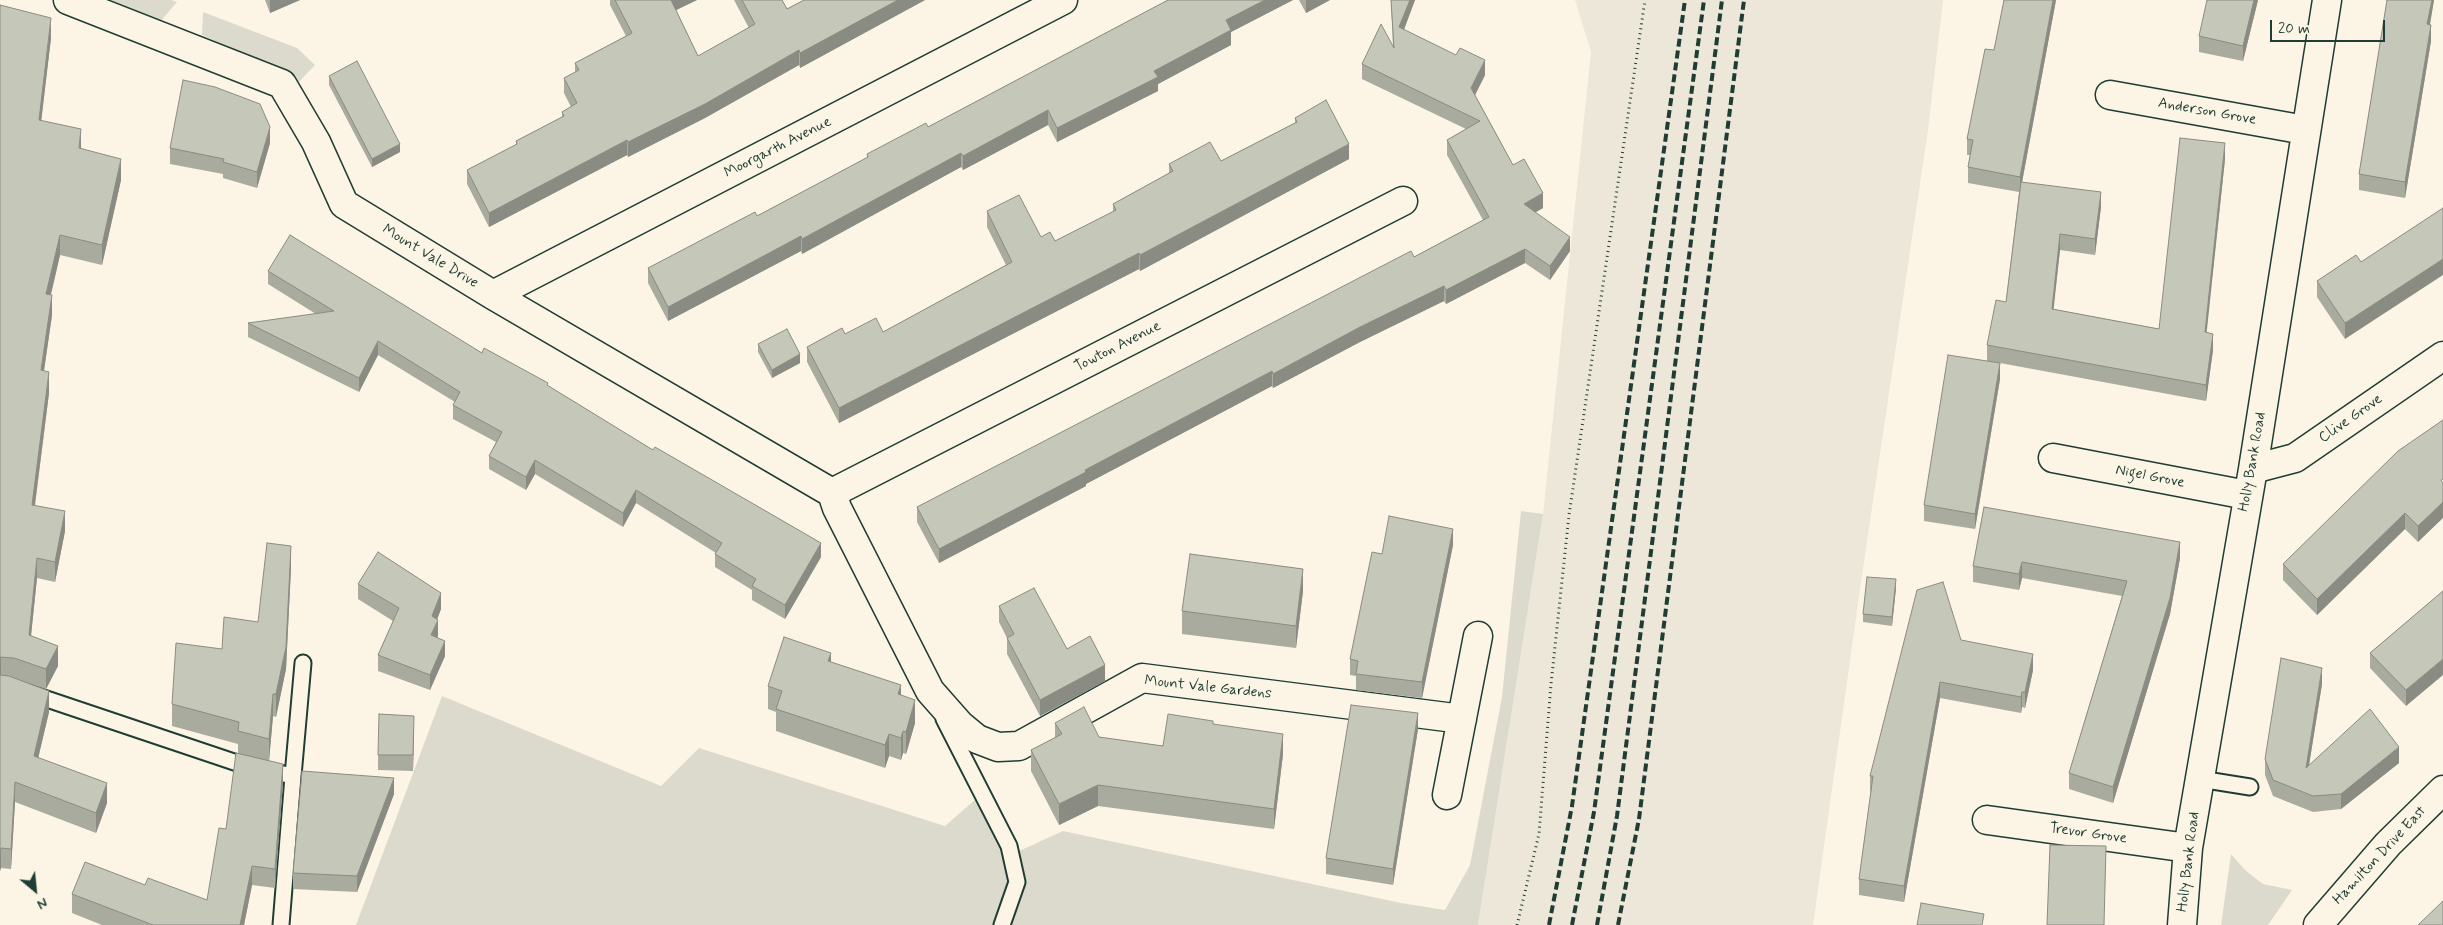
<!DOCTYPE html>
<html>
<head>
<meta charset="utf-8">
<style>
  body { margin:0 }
  #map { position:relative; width:2443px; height:925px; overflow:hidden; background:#fcf5e5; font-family:Mynerve,sans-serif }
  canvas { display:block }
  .north { position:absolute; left:10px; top:865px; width:50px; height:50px; -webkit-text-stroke:4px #fcf5e5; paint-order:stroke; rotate:152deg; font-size:14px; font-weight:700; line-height:20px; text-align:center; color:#1f3d34 }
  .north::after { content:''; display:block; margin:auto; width:18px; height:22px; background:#1f3d34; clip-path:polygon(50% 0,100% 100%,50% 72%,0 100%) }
  .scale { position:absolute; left:2270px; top:20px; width:115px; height:22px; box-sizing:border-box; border:2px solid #1f3d34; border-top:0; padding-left:6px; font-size:15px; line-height:18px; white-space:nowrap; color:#1f3d34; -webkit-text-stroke:4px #fcf5e5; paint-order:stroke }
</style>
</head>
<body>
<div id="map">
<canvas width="2443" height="925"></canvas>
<div class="north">N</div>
<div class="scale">20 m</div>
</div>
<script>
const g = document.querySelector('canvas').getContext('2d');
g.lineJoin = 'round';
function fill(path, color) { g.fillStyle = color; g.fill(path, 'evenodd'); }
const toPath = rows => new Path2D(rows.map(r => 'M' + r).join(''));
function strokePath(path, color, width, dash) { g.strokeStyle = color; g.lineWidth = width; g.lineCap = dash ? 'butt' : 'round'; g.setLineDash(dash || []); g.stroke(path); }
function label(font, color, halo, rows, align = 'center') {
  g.font = font + ' Mynerve,sans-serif'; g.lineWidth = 4; g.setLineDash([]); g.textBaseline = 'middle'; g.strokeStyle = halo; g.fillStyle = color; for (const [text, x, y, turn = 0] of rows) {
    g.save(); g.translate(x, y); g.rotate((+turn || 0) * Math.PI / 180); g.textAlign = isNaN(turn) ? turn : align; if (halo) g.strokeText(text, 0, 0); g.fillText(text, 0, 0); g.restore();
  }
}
const built = toPath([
  [1575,0,1943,0,1928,130,1861,582,1813,925,1478,925,1543,514,1591,52]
]);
const green = toPath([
  [109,0,171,0,177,2,160,22],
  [203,12,297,48,315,65,298,83,292,76,202,35],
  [1521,511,1543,514,1478,925,356,925,442,696,661,786,699,748,945,826,977,798,1006,857,1063,831,1401,903,1445,910,1470,865,1502,697],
  [2231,854,2245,870,2263,884,2292,890,2268,925,2221,925]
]);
const path = toPath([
  [1517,925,1539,834,1551,684,1569,515,1645,0]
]);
const lane = toPath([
  [0,686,11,687,246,766,293,776,281,925],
  [944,719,1009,846,1017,882,1002,925],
  [293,776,303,663],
  [2200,779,2250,787]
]);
const street = toPath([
  [68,0,282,84,316,142,344,204,493,295,832,493],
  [2110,95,2305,130],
  [493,295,1063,0],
  [2053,458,2247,495],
  [2253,469,2295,458,2443,356],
  [832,493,837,508,930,691,960,725,977,739,998,747,1019,746,1142,678,1462,719],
  [832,493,1403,201],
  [1447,795,1478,636],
  [1987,820,2188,848],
  [2182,925,2188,848,2253,469,2327,0],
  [2318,925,2388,844,2443,790]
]);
const rail = toPath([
  [1549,925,1572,806,1685,0],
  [1572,925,1594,812,1704,0],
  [1597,925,1617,816,1722,0],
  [1618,925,1639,819,1744,0]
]);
const wall = toPath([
  [265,0,300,0,270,13],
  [610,0,697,0,676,10,698,56,749,28,734,0,782,0,787,9,804,0,925,0,800,68,799,65,705,118,628,157,627,155,489,227,467,184,467,170,516,145,516,141,562,117,562,112,571,107,564,93,564,78,575,73,575,63,626,36,610,5],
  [1168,0,1293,0,1231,32,1231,45,1158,84,1158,91,1057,142,1048,125,963,170,961,167,802,254,801,251,668,321,648,283,648,268,757,216,867,158,867,154,928,127],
  [1299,0,1330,0,1306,13],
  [1391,0,1415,0,1404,30,1485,75,1475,95,1513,165,1543,208,1535,212,1570,251,1550,280,1525,263,1446,304,1444,301,1360,342,1273,388,1272,386,1086,484,1086,486,939,563,917,522,917,507,1414,257,1483,220,1447,155,1447,140,1466,129,1362,79,1362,64,1393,47],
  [2004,0,2056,0,2022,182,2101,207,2095,255,2060,250,2053,309,2159,329,2225,159,2206,333,2213,350,2206,401,2000,363,2000,379,1975,529,1924,521,1924,505,1987,360,1987,345,2006,302,2019,192,1968,183,1968,167,1970,155,1967,155,1967,139,1994,50],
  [2258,0,2243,61,2199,52,2199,36],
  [2387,0,2434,0,2430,25,2431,41,2405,198,2359,190,2359,174,2387,2],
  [0,5,51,38,41,120,81,148,121,180,102,265,60,255,51,295,52,315,44,371,49,393,35,506,65,531,55,582,37,578,31,635,58,666,46,689,17,679,49,712,38,757,107,803,96,833,15,802,11,869,1,868,0,871],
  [329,76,400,152,372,167,329,85],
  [1295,118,1349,159,1140,271,1139,269,839,423,807,362,807,347,845,334,883,332,1006,265,987,227,987,211,1041,237,1055,241,1113,212,1113,204,1169,173,1169,164,1221,161,1295,123],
  [270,143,257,188,223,178,223,174,170,164,170,148],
  [2356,255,2345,339,2317,297,2317,281],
  [268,271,482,353,548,386,821,557,785,619,752,600,752,590,715,567,715,554,716,553,636,503,623,527,535,474,526,490,489,469,489,456,496,442,453,419,453,405,455,402,378,355,359,392,248,337,248,323,316,314,268,284],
  [758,344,800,363,772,378,758,352],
  [2443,420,2418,542,2405,529,2317,615,2283,580,2283,564],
  [1984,507,2180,558,2170,614,2113,803,2069,789,2069,773,2122,596,2022,578,2019,590,1973,582,1973,566],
  [1453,545,1422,698,1356,690,1356,676,1350,675,1350,659,1382,554],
  [291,568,286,669,276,717,273,716,269,761,283,783,275,888,252,885,244,925,102,925,72,913,72,894,145,885,207,900,226,829,238,753,238,744,172,726,172,704,222,649,258,622],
  [358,584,441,609,437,620,438,636,437,638,445,656,430,690,378,671,378,655,393,621,358,599],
  [1896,588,1892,626,1863,622,1863,614],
  [1303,591,1296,648,1182,634,1182,611],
  [2443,591,2406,706,2370,668,2370,653],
  [999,606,1067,649,1105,681,1040,716,1007,654,1007,638,999,622],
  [1961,640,2033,670,2025,708,2022,707,2021,713,1940,698,1904,902,1859,895,1859,879,1871,792,1870,791,1870,776],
  [831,662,901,695,915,723,906,754,903,753,901,760,889,756,885,768,776,731,776,712,768,709,768,686],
  [2322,684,2309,765,2399,763,2341,809,2313,812,2273,796,2265,775,2265,759],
  [1055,723,1099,737,1163,746,1213,724,1283,754,1274,829,1098,806,1059,825,1031,771,1031,750,1055,738],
  [1418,729,1393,885,1326,874,1326,858],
  [414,732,413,771,378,770,378,755],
  [394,794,357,892,293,889,293,873]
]);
const shadedWall = toPath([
  [270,0,300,0,270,13],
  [670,0,697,0,670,13],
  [898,0,925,0,800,68,800,53],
  [1265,0,1293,0,1231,32,1231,45,1158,84,1158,91,1057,142,1057,128,1154,71,1226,20],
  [1306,0,1330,0,1306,13],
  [1410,0,1415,0,1399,42,1399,27],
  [2053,0,2056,0,2020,193,2020,177],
  [2254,0,2258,0,2243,61,2243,46],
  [2432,0,2434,0,2427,40,2427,24],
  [51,18,51,38,39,140,39,120],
  [2431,25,2431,41,2405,198,2405,182],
  [799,50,799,65,705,118,628,157,628,142],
  [1485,60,1485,75,1471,103,1471,88],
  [1048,110,1048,125,963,170,963,156],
  [270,127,270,143,257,188,257,172],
  [81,129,81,149,79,148],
  [627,140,627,155,489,227,489,213],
  [2225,143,2225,159,2205,348,2205,332],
  [400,144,400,152,372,167,372,159],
  [1349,144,1349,159,1140,271,1140,255],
  [961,153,961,167,802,254,802,239],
  [121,159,121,180,102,265,102,245],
  [2101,192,2101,207,2095,255,2095,239],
  [1543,193,1543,208,1524,219,1524,204],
  [2060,234,2060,250,2052,324,2052,309],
  [60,235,60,255,46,314,46,294],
  [801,236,801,251,668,321,668,307],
  [1570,237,1570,251,1550,280,1550,266],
  [1525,249,1525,263,1446,304,1446,290],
  [1139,253,1139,269,839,423,839,408],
  [2443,259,2443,275,2345,339,2345,323],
  [1444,286,1444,301,1360,342,1273,388,1273,374,1360,327],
  [52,295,52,315,41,391,41,370],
  [2213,334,2213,350,2206,401,2206,385],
  [378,341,378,355,359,392,359,378],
  [800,354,800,363,772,378,772,370],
  [2000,363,2000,379,1975,529,1975,514],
  [1272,371,1272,386,1086,484,1086,486,939,563,939,549,1085,470],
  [49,372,49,393,32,526,32,505],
  [535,460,535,474,526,490,526,477],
  [636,490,636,503,623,527,623,513],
  [2443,502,2443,518,2418,542,2418,526],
  [65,511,65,531,55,582,55,562],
  [2405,513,2405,529,2317,615,2317,599],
  [1453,529,1453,545,1422,698,1422,682],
  [2180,542,2180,558,2170,614,2113,803,2113,787],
  [821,543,821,557,785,619,785,605],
  [291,546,291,568,286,669,276,717,276,694],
  [37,558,37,578,29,655,29,635],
  [2022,562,2022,578,2019,590,2019,574],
  [1303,569,1303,591,1296,648,1296,626],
  [1896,579,1896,588,1892,626,1892,617],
  [441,593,441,609,432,632,432,616],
  [438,620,438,636,431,651,431,635],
  [445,641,445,656,430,690,430,675],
  [58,646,58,666,46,689,46,669],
  [831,653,831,675,828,661],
  [2033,654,2033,670,2025,708,2025,692],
  [0,657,1,657,1,677,0,677],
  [2443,659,2443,675,2406,706,2406,690],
  [1105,665,1105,681,1040,716,1040,700],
  [2322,668,2322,684,2306,784,2306,768],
  [1940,682,1940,698,1904,902,1904,886],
  [901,685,901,707,898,694],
  [49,691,49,712,34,776,34,756],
  [2022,692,2022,707,2021,713,2021,697],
  [273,694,273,716,269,761,269,739],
  [915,700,915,723,906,754,906,732],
  [1418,713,1418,729,1393,885,1393,869],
  [414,716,414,732,413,771,413,755],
  [903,731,903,753,901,760,901,738],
  [889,734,889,756,885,768,885,745],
  [1283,734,1283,754,1274,829,1274,809],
  [2399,747,2399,763,2341,809,2341,794],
  [283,764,283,783,275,888,275,869],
  [394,778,394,794,357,892,357,876],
  [15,782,15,802,11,869,11,849],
  [107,783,107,803,96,833,96,813],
  [1098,785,1098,806,1059,825,1059,804],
  [1,848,1,868,0,871,0,851],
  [252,866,252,885,244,925,239,925]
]);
const building = toPath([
  [615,0,671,0,698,56,755,24,742,0,782,0,787,9,804,0,898,0,800,53,799,50,705,104,628,142,627,140,489,213,467,170,517,144,516,141,564,116,562,112,577,103,564,78,579,70,575,63,632,33,615,0],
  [1168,0,1265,0,1226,20,1231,30,1154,71,1158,77,1057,128,1048,110,963,156,961,153,802,239,801,236,668,307,648,268,755,212,757,216,868,157,867,154,926,123,928,127,1168,0],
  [1391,0,1410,0,1399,27,1456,55,1460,48,1485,60,1471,88,1513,165,1524,159,1543,193,1524,204,1570,237,1550,266,1525,249,1446,290,1444,286,1360,327,1273,374,1272,371,1085,470,1086,472,939,549,917,507,1411,251,1414,257,1489,217,1447,140,1480,121,1362,64,1381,24,1394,48,1391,0],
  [2004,0,2053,0,2020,177,1968,167,1973,140,1967,139,1985,49,1994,50,2004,0],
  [2207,0,2254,0,2243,46,2199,36,2207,0],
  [2387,0,2432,0,2427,24,2431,25,2405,182,2359,174,2387,0],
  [0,5,51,18,39,120,81,129,79,148,121,159,102,245,60,235,46,294,52,295,41,370,49,372,32,505,65,511,55,562,37,558,29,635,58,646,46,669,14,658,0,657,0,5],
  [357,61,400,144,372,159,329,76,357,61],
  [183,80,215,87,260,104,270,127,257,172,223,162,224,159,170,148,183,80],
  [1326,100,1349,144,1140,255,1139,253,839,408,807,347,842,328,845,334,876,318,883,332,1012,262,987,211,1019,195,1041,237,1050,232,1055,241,1116,210,1113,204,1173,171,1169,164,1210,142,1221,161,1297,122,1295,118,1326,100],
  [2180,138,2225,143,2205,332,2213,334,2206,385,1987,345,1996,300,2006,302,2021,182,2101,192,2095,239,2060,234,2052,309,2159,329,2180,138],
  [2443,208,2443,259,2345,323,2317,281,2356,255,2361,262,2443,208],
  [290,235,482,353,484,348,548,383,547,385,653,450,655,447,821,543,785,605,752,586,756,579,715,554,722,543,636,490,623,513,535,460,526,477,489,456,502,432,453,405,460,392,378,341,359,378,248,323,334,311,268,271,290,235],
  [787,329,800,354,772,370,758,344,787,329],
  [1948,355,2000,363,1975,514,1924,505,1948,355],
  [2443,420,2443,479,2441,480,2443,483,2443,502,2418,526,2405,513,2317,599,2283,564,2398,451,2443,420],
  [1984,507,2180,542,2170,598,2113,787,2069,773,2127,581,2022,562,2019,574,1973,566,1984,507],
  [1389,516,1453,529,1422,682,1356,674,1358,661,1350,659,1372,552,1382,554,1389,516],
  [267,543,291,546,286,647,276,694,273,694,269,739,238,731,239,722,172,704,176,643,222,649,224,617,258,622,267,543],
  [378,552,441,593,432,616,438,620,431,635,445,641,430,675,378,655,399,608,358,584,378,552],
  [1190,554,1303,569,1296,626,1182,611,1190,554],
  [1867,577,1896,579,1892,617,1863,614,1867,577],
  [1943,582,1961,640,2033,654,2025,692,2022,692,2021,697,1940,682,1904,886,1859,879,1873,776,1870,776,1917,590,1943,582],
  [1034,588,1067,649,1090,636,1105,665,1040,700,1007,638,1014,634,999,606,1034,588],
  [2443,591,2443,659,2406,690,2370,653,2443,591],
  [784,637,831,653,828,661,901,685,898,694,915,700,906,732,903,731,901,738,889,734,885,745,776,709,782,691,768,686,784,637],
  [2281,658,2322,668,2306,768,2370,709,2399,747,2341,794,2313,796,2273,780,2265,759,2281,658],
  [0,675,9,676,49,691,34,756,107,783,96,813,15,782,11,849,1,848,0,851,0,675],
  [1351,705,1418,713,1393,869,1326,858,1351,705],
  [1084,707,1099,737,1163,746,1168,714,1213,721,1213,724,1283,734,1274,809,1098,785,1059,804,1031,750,1062,734,1055,723,1084,707],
  [379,714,414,716,413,755,378,755,379,714],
  [236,753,283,764,275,869,252,866,240,925,153,925,72,894,85,862,145,885,148,878,207,900,219,828,226,829,236,753],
  [302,771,394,778,357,876,293,873,302,771],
  [2050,845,2106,846,2104,925,2047,925,2050,845],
  [2443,901,2443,925,2418,925,2443,901],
  [1921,903,1984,914,1982,925,1917,925,1921,903]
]);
const streetNames = [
  ["Anderson Grove",2207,112,10],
  ["Moorgarth Avenue",778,148,-27],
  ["Mount Vale Drive",430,257,31],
  ["Towton Avenue",1118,347,-27],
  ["Clive Grove",2351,419,-35],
  ["Holly Bank Road",2253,462,-80],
  ["Nigel Grove",2150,477,11],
  ["Mount Vale Gardens",1208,688,6],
  ["Trevor Grove",2088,834,8],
  ["Hamilton Drive East",2380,856,-47],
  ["Holly Bank Road",2189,862,-83]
];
fill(built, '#ece7d8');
fill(green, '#dcdacc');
strokePath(lane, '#1f3d34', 19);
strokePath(street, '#1f3d34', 31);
strokePath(path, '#1f3d34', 3, [1, 4]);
strokePath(lane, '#fcf5e5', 15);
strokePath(street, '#fcf5e5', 28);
strokePath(rail, '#1f3d34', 4, [8, 4]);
fill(wall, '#a9ab9f');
fill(shadedWall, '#8a8b82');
fill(building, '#c5c7b9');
strokePath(building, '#8a8b82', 1);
label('15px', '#1f3d34', '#fcf5e5', streetNames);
</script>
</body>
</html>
